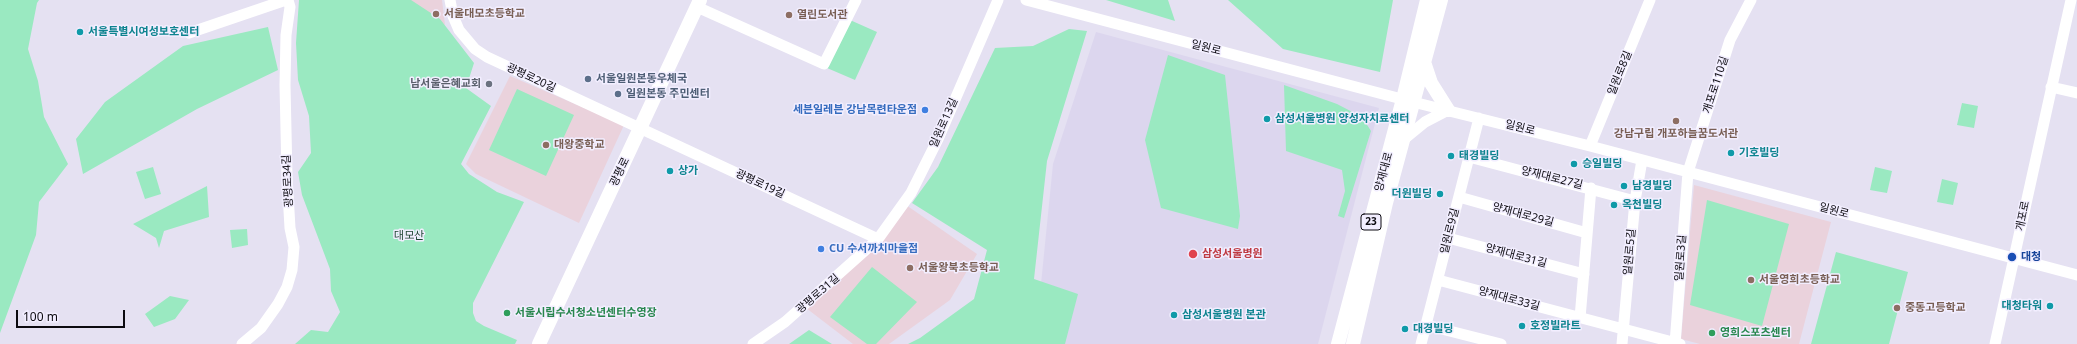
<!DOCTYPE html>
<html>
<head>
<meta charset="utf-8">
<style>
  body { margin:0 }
  #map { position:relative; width:2077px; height:344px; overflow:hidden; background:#e5e1f2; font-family:"Noto Sans",sans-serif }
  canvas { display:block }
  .scale { position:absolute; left:16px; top:310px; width:109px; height:18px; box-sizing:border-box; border:2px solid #0c0a10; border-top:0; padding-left:5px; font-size:12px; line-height:14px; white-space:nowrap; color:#0c0a10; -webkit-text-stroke:3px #f2eeff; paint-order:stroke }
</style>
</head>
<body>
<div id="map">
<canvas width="2077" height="344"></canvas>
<div class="scale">100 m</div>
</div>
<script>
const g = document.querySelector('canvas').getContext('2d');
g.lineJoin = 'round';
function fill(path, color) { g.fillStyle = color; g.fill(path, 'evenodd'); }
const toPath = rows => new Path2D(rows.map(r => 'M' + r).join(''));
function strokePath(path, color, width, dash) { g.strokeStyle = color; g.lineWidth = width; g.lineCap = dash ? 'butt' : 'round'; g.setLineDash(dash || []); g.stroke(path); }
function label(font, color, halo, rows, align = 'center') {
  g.font = font + ' "Noto Sans","Noto Sans KR",sans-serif'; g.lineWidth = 3; g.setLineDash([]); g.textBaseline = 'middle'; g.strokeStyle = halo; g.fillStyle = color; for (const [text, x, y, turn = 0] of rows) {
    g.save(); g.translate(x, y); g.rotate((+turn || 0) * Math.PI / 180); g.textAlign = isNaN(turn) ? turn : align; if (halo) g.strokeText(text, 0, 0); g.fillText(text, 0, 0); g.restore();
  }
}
const built = toPath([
  [1096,32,1379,108,1318,344,1035,344,1053,164]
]);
const education = toPath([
  [409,0,442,0,445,25,412,3],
  [510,76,624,125,579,223,476,174,466,164],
  [1694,185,1831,222,1799,344,1700,344,1681,339],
  [906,205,977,254,950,300,889,344,853,344,806,308]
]);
const green = toPath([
  [0,0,39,0,37,3,28,49,38,81,44,117,68,164,39,202,36,235,0,333],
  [299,0,411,0,440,19,474,63,466,88,491,106,461,164,469,174,497,192,524,202,473,303,473,313,476,321,484,326,517,340,515,344,295,344,311,330,328,332,340,312,331,291,330,269,302,195,298,172,311,153,309,116,298,80,296,43],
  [1106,0,1168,0,1175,21],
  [1228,0,1393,0,1380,72,1283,49],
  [850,20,877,32,855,80,827,68],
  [268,27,278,70,197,109,83,174,76,139,105,102,183,46],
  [1069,29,1087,31,1047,161,1034,279,1078,294,1065,344,908,344,920,338,974,299,987,250,912,203,938,167,995,48,1033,46],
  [1168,55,1225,75,1240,216,1238,229,1161,208,1145,140],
  [1284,85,1337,104,1362,117,1371,131,1344,218,1338,216,1345,191,1342,170,1286,151],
  [517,89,574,115,546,176,489,150],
  [1962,103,1978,106,1974,128,1957,125],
  [153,167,161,194,145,199,136,172],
  [1875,167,1892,171,1887,193,1870,190],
  [1942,179,1958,183,1953,205,1937,202],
  [207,186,209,217,164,231,159,248,156,238,133,224],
  [1707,200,1789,224,1762,326,1690,305],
  [247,229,248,245,232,248,230,230],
  [1836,252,1908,272,1889,344,1811,344],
  [872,267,917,302,876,344,867,344,830,317],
  [170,296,189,300,175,319,154,327,145,314],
  [809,330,832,344,789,344]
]);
const minor = toPath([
  [450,0,453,16,459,30,475,49,487,57,878,239],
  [1026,0,1413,102,1590,146,2077,275],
  [697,7,824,64,856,0],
  [189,33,286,0],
  [2051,87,2077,93],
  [1403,140,1425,122,1448,110],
  [1590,146,1650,0],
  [1469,157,1635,201],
  [1459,197,1587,233],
  [1448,238,1584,274],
  [1438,280,1680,344],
  [1580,318,1591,188],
  [1426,325,1501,344],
  [242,344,261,328,278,304,287,287,292,270,294,247,290,228,287,176,285,85,286,35,290,7,288,0],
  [753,344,785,322,878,239,911,193,938,139,998,0],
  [1421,344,1479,118],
  [1622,344,1635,201,1642,160],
  [1675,344,1688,172,1730,40,1751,0],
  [1995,344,2071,0]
]);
const major = toPath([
  [1424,62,1431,83,1448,110],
  [539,344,700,0],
  [1338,344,1403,99,1427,0],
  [1353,344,1386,203,1441,0]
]);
const markers = [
  [436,14,4,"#8d6e63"],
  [789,15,4,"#8d6e63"],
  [80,32,4,"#0f9aa8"],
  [588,79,4,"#5c6f8a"],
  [489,84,4,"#6b7280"],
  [618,94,4,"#5c6f8a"],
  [925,110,4,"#3f7fe0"],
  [1267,119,4,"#0f9aa8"],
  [1676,121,4,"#8d6e63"],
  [546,145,4,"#8d6e63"],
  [1731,153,4,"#0f9aa8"],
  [1451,156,4,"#0f9aa8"],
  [1574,164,4,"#0f9aa8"],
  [670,171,4,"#0f9aa8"],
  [1624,186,4,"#0f9aa8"],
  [1440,194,4,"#0f9aa8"],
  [1614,205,4,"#0f9aa8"],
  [821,249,4,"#3f7fe0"],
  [1193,254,5,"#e0444e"],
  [2012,257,5,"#1a4fb4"],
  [910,268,4,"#8d6e63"],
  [1751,280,4,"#8d6e63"],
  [2050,306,4,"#0f9aa8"],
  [1897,308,4,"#8d6e63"],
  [507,313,4,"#2e9e5b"],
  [1174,315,4,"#0f9aa8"],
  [1522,326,4,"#0f9aa8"],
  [1405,329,4,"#0f9aa8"],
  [1712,333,4,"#2e9e5b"]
];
const shields = [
  [1371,222,20]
];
const shieldNames = [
  ["23",1371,222]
];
const educationNames = [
  ["서울대모초등학교",444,14],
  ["열린도서관",797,15],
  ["강남구립 개포하늘꿈도서관",1676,134,"center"],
  ["대왕중학교",554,145],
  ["서울왕북초등학교",918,268],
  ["서울영희초등학교",1759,280],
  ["중동고등학교",1905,308]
];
const cultureNames = [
  ["서울특별시여성보호센터",88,32],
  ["삼성서울병원 양성자치료센터",1275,119],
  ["기호빌딩",1739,153],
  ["태경빌딩",1459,156],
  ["승일빌딩",1582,164],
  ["상가",678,171],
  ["남경빌딩",1632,186],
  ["더원빌딩",1432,194,"right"],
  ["옥천빌딩",1622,205],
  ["대청타워",2042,306,"right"],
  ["삼성서울병원 본관",1182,315],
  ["호정빌라트",1530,326],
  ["대경빌딩",1413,329]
];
const streetNames = [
  ["일원로",1206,48,14],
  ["일원로8길",1620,73,-68],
  ["광평로20길",531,78,25],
  ["개포로110길",1716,85,-72],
  ["일원로13길",944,123,-66],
  ["일원로",1520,128,14],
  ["광평로",620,172,-64],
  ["양재대로",1384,172,-75],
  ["양재대로27길",1552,178,14],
  ["광평로34길",288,181,-93],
  ["광평로19길",760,184,25],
  ["일원로",1834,211,15],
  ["양재대로29길",1523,215,15],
  ["개포로",2023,216,-78],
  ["일원로9길",1450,231,-76],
  ["일원로5길",1630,252,-85],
  ["양재대로31길",1516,256,15],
  ["일원로3길",1681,258,-86],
  ["광평로31길",818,294,-41],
  ["양재대로33길",1509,299,15]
];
const serviceNames = [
  ["서울일원본동우체국",596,79],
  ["일원본동 주민센터",626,94]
];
const worshipNames = [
  ["남서울은혜교회",481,84]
];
const shopNames = [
  ["세븐일레븐 강남목련타운점",917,110],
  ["CU 수서까치마을점",829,249,"left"]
];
const parkNames = [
  ["대모산",409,236]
];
const healthNames = [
  ["삼성서울병원",1202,254]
];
const transitNames = [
  ["대청",2021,257]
];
const leisureNames = [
  ["서울시립수서청소년센터수영장",515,313],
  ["영희스포츠센터",1720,333]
];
fill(built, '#dcd6ee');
fill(education, '#ead2dc');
fill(green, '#9ae9c1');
strokePath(minor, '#fff', 11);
strokePath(major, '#fff', 14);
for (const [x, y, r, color] of markers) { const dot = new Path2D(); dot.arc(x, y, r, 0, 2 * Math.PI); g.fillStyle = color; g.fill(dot); strokePath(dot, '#f2eeff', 1.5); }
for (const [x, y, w] of shields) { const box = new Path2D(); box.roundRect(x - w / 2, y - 8, w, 16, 3); g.fillStyle = '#f2eeff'; g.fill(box); strokePath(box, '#0c0a10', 1); }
label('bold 10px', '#0c0a10', null, shieldNames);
label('bold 11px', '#785e54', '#f2eeff', educationNames, 'left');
label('bold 11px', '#0d838f', '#f2eeff', cultureNames, 'left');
label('11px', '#0c0a10', '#f2eeff', streetNames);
label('bold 11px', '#4e5e75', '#f2eeff', serviceNames, 'left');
label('bold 11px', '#5b616d', '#f2eeff', worshipNames, 'right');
label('bold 11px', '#366cbe', '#f2eeff', shopNames, 'right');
label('11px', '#1e4432', '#f2eeff', parkNames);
label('bold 11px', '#be3a42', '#f2eeff', healthNames, 'left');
label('bold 11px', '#164399', '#f2eeff', transitNames, 'left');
label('bold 11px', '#27864d', '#f2eeff', leisureNames, 'left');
</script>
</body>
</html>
